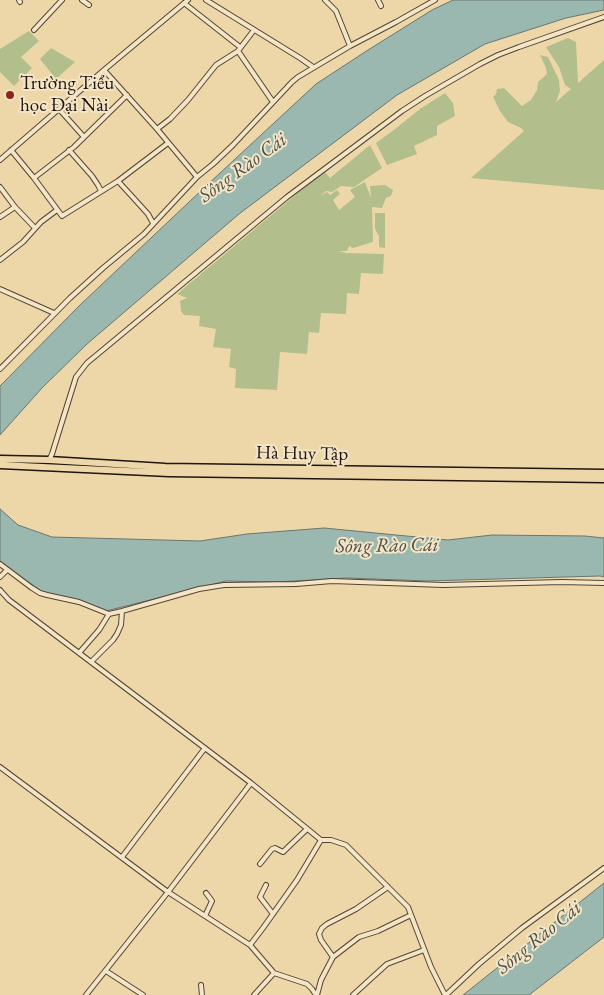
<!DOCTYPE html>
<html>
<head>
<meta charset="utf-8">
<style>
  body { margin:0 }
  canvas { display:block; background:#edd7a8 }
</style>
</head>
<body>
<canvas width="604" height="995"></canvas>
<script>
const g = document.querySelector('canvas').getContext('2d');
g.lineJoin = 'round';
function fill(path, color) { g.fillStyle = color; g.fill(path, 'evenodd'); }
const toPath = rows => new Path2D(rows.map(r => 'M' + r).join(''));
function strokePath(path, color, width, dash) { g.strokeStyle = color; g.lineWidth = width; g.lineCap = dash ? 'butt' : 'round'; g.setLineDash(dash || []); g.stroke(path); }
function label(font, color, halo, rows, align = 'center') {
  g.font = font + ' "EB Garamond",serif'; g.lineWidth = 4; g.setLineDash([]); g.textBaseline = 'middle'; g.strokeStyle = halo; g.fillStyle = color; for (const [text, x, y, turn = 0] of rows) {
    g.save(); g.translate(x, y); g.rotate((+turn || 0) * Math.PI / 180); g.textAlign = isNaN(turn) ? turn : align; if (halo) g.strokeText(text, 0, 0); g.fillText(text, 0, 0); g.restore();
  }
}
const green = toPath([
  [29,31,39,41,21,57,32,68,14,86,0,72,0,49],
  [568,38,576,42,578,83,604,60,604,190,471,178,524,131,521,128,508,122,500,111,493,97,496,94,497,89,504,88,522,106,531,100,537,90,538,82,547,74,546,68,540,55,548,57,559,80,560,91,556,102,571,89,565,85,559,67,546,47],
  [51,48,75,62,56,79,40,59],
  [445,93,453,103,455,116,437,126,437,135,414,146,417,154,387,165,376,143,395,129,420,109],
  [370,145,382,168,354,187,341,186,332,192,326,191,320,196,327,192,330,195,337,190,340,194,333,200,339,210,355,197,350,190,365,182,371,198,370,186,385,185,393,190,391,196,386,198,382,208,372,207,373,242,353,248,349,246,347,251,339,251,346,253,384,254,383,274,361,273,359,294,347,293,346,314,321,313,319,333,309,332,307,354,280,352,277,390,235,388,236,369,229,367,231,349,213,347,216,329,199,326,200,316,184,315,181,311,180,301,187,298,177,294,324,171,330,178],
  [375,213,385,213,385,248,379,247,379,236,375,229]
]);
const water = toPath([
  [453,0,604,0,604,10,566,18,485,44,397,95,239,214,87,344,42,388,0,435,0,386,80,305,206,186,316,84,368,50,432,10,453,0],
  [0,509,18,525,52,537,200,541,247,534,324,528,448,540,492,535,585,536,604,538,604,577,600,576,428,581,347,578,276,582,226,581,106,611,80,601,43,592,4,566,0,562,0,509],
  [604,883,604,937,529,995,463,995,604,883]
]);
const street = toPath([
  [19,0,20,2],
  [82,0,89,5],
  [206,0,300,58,313,67],
  [325,0,336,11,350,46],
  [378,0,381,6],
  [184,3,240,47],
  [34,30,62,0],
  [238,51,273,102],
  [104,70,157,129,197,177,213,164,233,145,292,82,298,77,350,46,396,22,435,0],
  [59,109,84,137],
  [157,129,170,119,188,100,216,65,238,51,254,30],
  [11,150,34,178,74,147,127,95],
  [69,150,92,176,98,185,101,191],
  [0,160,104,70,188,0],
  [34,178,62,216,118,181,168,143],
  [118,181,148,214,153,223],
  [0,187,15,207,35,228],
  [0,217,15,207],
  [0,260,23,242,41,222,57,210],
  [0,289,54,313],
  [0,369,70,298,103,268,144,234,197,177],
  [49,460,52,454,76,377,87,363,287,197,402,111,425,96,480,64,498,55,519,47,604,17],
  [0,564,32,588,40,593,47,595,79,602,109,614,122,611,199,589,224,585,296,584,332,581,443,585,562,582,604,583],
  [0,577,7,570],
  [0,590,9,600,251,783,168,892,86,995],
  [79,653,99,630,109,614],
  [91,662,113,640,117,634,121,625,122,611],
  [0,767,168,892,250,945,274,973,254,995],
  [251,783,321,840,331,840,346,845,408,907,431,967,445,995],
  [122,857,205,748],
  [260,864,272,849,275,848,283,852,307,829],
  [266,885,260,897,273,914],
  [205,916,212,901,206,893],
  [250,945,263,928,297,880,321,840],
  [333,957,321,940,319,934,322,928,327,924,356,909,388,887],
  [106,971,143,995],
  [274,973,307,984,312,989,316,995],
  [201,985,202,995],
  [317,995,321,980,333,957,359,937,378,931,411,915],
  [353,995,387,964,424,950],
  [446,995,479,964,522,928,604,868]
]);
const primary = toPath([
  [0,459,49,460,165,467,604,473],
  [0,465,169,473,604,479]
]);
const markers = [
  [10,95,5,"#8f2418"]
];
const poiNames = [
  ["Trường Tiểu",20,84],
  ["học Đại Nài",20,106]
];
const streetNames = [
  ["Hà Huy Tập",302,454,1]
];
const waterNames = [
  ["Sông Rào Cái",243,168,-36],
  ["Sông Rào Cái",387,546,-1],
  ["Sông Rào Cái",539,938,-39]
];
fill(green, '#b2bf8c');
fill(water, '#9bb8b0');
strokePath(water, '#6a766f', 1);
strokePath(street, '#534534', 6);
strokePath(primary, '#20140e', 9);
strokePath(street, '#f3e5c6', 4);
strokePath(primary, '#edd7a8', 6);
for (const [x, y, r, color] of markers) { const dot = new Path2D(); dot.arc(x, y, r, 0, 2 * Math.PI); g.fillStyle = color; g.fill(dot); strokePath(dot, '#f3e5c6', 2); }
label('19px', '#20140e', '#f3e5c6', poiNames, 'left');
label('19px', '#20140e', '#f3e5c6', streetNames);
label('italic 20px', '#4b4d47', '#f3e5c6', waterNames);
</script>
</body>
</html>
